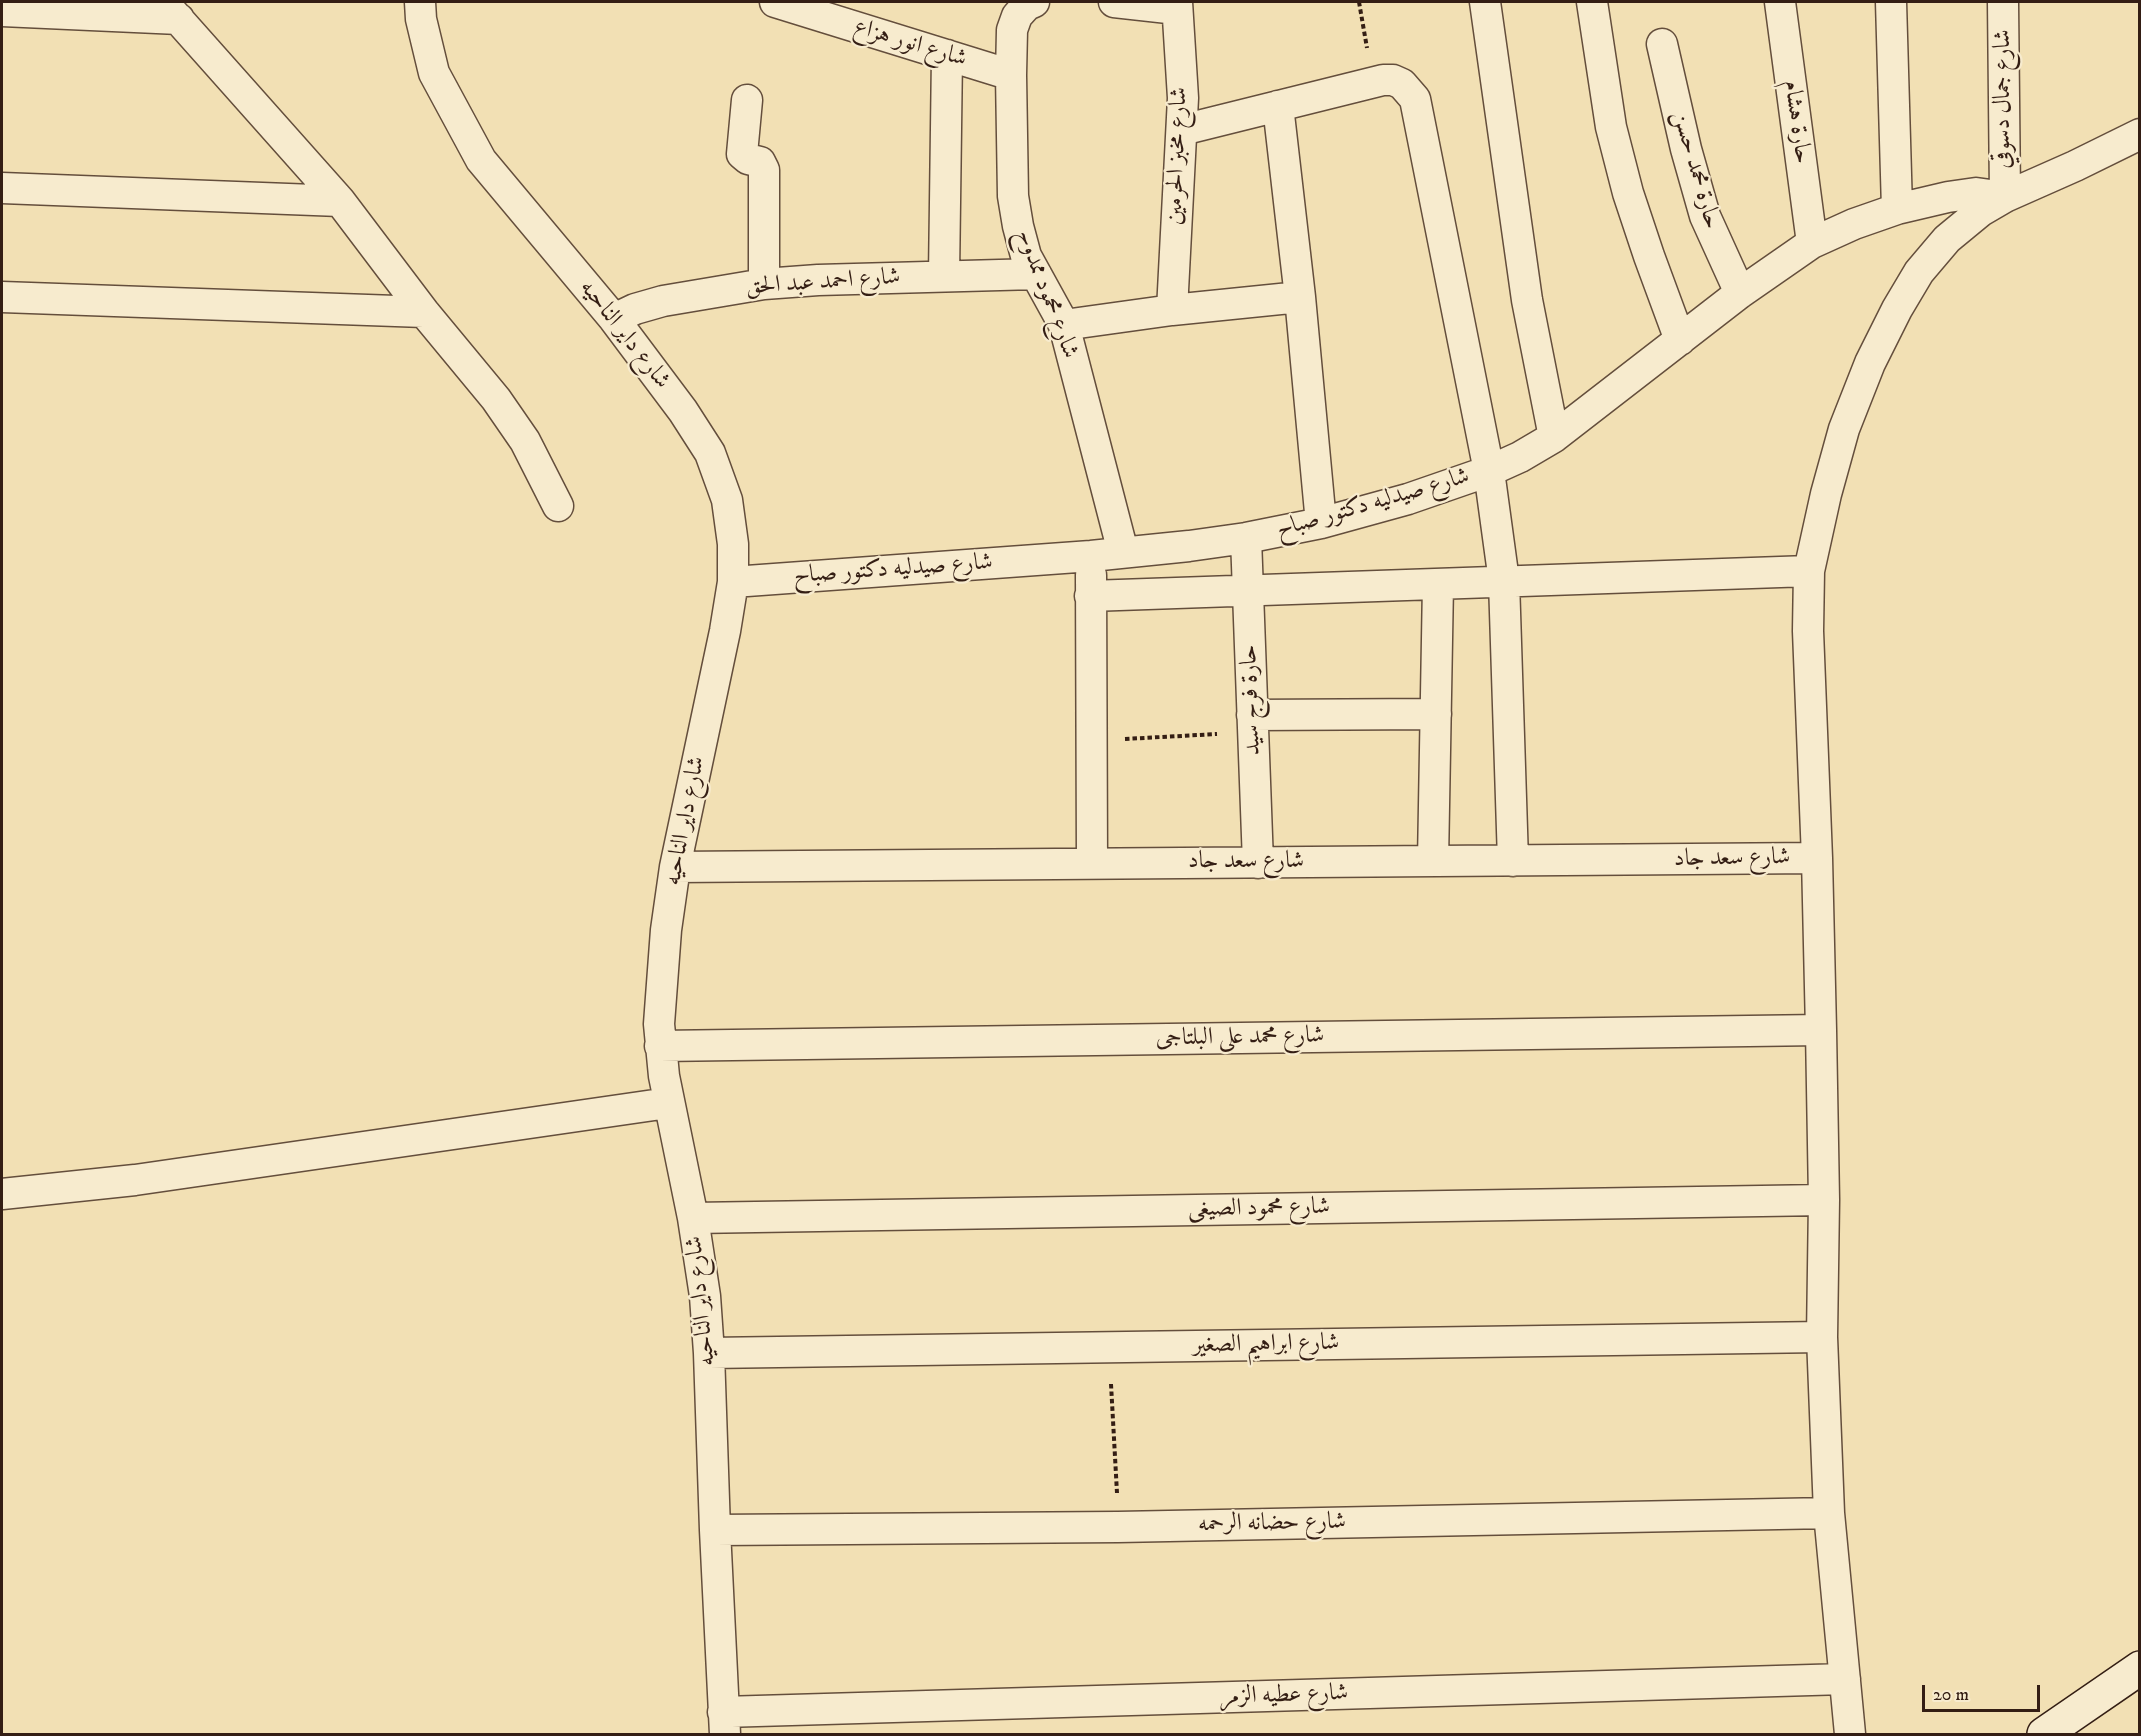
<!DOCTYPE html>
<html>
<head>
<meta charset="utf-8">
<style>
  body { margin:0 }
  #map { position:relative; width:2141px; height:1736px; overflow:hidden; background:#f2e0b4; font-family:"IM FELL DW Pica",serif }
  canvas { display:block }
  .frame { position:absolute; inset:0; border:3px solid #341e14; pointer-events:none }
  .scale { position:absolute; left:1922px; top:1685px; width:118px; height:27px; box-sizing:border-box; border:3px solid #341e14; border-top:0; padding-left:8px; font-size:18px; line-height:21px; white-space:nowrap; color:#341e14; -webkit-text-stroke:4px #f7ebce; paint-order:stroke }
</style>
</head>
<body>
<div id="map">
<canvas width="2141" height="1736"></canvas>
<div class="frame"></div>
<div class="scale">20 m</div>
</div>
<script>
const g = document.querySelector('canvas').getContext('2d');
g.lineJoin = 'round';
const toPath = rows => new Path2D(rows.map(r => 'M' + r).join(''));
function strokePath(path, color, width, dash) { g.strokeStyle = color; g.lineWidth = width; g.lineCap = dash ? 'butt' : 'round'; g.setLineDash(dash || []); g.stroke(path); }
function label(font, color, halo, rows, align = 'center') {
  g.font = font + ' "IM FELL DW Pica",Amiri,serif'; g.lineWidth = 4.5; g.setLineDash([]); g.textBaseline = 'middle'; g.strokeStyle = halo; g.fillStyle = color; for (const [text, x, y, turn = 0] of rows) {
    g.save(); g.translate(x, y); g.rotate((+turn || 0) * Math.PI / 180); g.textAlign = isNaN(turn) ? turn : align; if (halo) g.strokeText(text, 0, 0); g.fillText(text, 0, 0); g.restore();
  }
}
const path = toPath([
  [1359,2,1367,48],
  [1125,739,1217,734],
  [1111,1384,1117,1493]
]);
const street = toPath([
  [163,2,340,201,424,312,496,399,525,441,558,506],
  [420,2,421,19,434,73,481,160,614,319,683,411,710,453,727,500,733,544,733,582,725,631,675,867,666,930,659,1024,664,1076,693,1218,705,1296,709,1353,715,1530,725,1734],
  [775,2,1011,75],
  [1034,2,1027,5,1017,16,1012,30,1011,75,1013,196,1018,226,1026,256,1064,325,1123,552],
  [1114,2,1177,9],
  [1485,2,1527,300,1554,437],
  [1592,2,1611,127,1628,193,1649,256,1680,340],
  [1780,2,1812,243],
  [1891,2,1897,209],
  [2,11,179,19],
  [1662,44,1686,149,1705,216,1740,293],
  [747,100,742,154,748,159,760,162,764,170,764,284],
  [1278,106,1300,297,1321,523],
  [1182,130,1383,80,1393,80,1402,84,1415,99,1489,471,1504,581,1513,861],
  [2,188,340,201],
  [944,276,947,55],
  [2,297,424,312],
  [1172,310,1183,98,1177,2],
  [614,319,635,309,663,301,764,284,818,280,1036,274],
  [1064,325,1172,310,1300,297],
  [1246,538,1258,863],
  [1091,575,1092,863],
  [733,582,1091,556,1189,546,1246,538,1321,523,1408,499,1489,471,1520,457,1554,437,1740,293,1812,243,1854,224,1897,209,1948,197,1976,193,2005,197,2003,2],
  [1090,596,1809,571],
  [1252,715,1436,714],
  [1433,861,1438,584],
  [675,867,1817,858],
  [660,1046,1821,1030],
  [2,1194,135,1180,668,1103],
  [693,1218,1824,1200],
  [709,1353,1822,1337],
  [715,1530,1118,1527,1829,1513],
  [723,1712,1845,1679],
  [1850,1734,1829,1513,1822,1337,1824,1200,1821,1030,1817,858,1808,631,1809,571,1826,494,1844,429,1870,363,1897,309,1919,272,1947,239,1981,211,2005,197,2075,166,2140,134]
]);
const secondary = toPath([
  [2044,1734,2140,1668]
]);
const streetNames = [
  ["شارع انور هزاع",910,44,17],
  ["شارع جمال دسوقي",2004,99,-90],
  ["حارة هشام",1796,122,82],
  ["شارع مخبز الحرمين",1178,156,-88],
  ["حارة محمد حسن",1695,170,74],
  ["شارع احمد عبد الحق",823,283,-4],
  ["شارع محمود ممدوح",1046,294,69],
  ["شارع داير الناحيه",624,335,52],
  ["شارع صيدليه دكتور صباح",1373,504,-16],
  ["شارع صيدليه دكتور صباح",893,570,-4],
  ["حارة فرج سيد",1252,700,-92],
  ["شارع داير الناحيه",686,821,-79],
  ["شارع سعد جاد",1732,859,-1],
  ["شارع سعد جاد",1246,862],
  ["شارع محمد على البلتاجى",1240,1038,-1],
  ["شارع محمود الصيغى",1259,1209,-1],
  ["شارع داير الناحيه",702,1301,-96],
  ["شارع ابراهيم الصغير",1266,1345,-1],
  ["شارع حضانه الرحمه",1272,1524,-1],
  ["شارع عطيه الزمر",1284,1696,-2]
];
strokePath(street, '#644e3c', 33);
strokePath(secondary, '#341e14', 36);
strokePath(path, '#341e14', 4, [4.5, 3]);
strokePath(street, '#f7ebce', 30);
strokePath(secondary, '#f7ebce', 33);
label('24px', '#341e14', '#f7ebce', streetNames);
</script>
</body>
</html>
